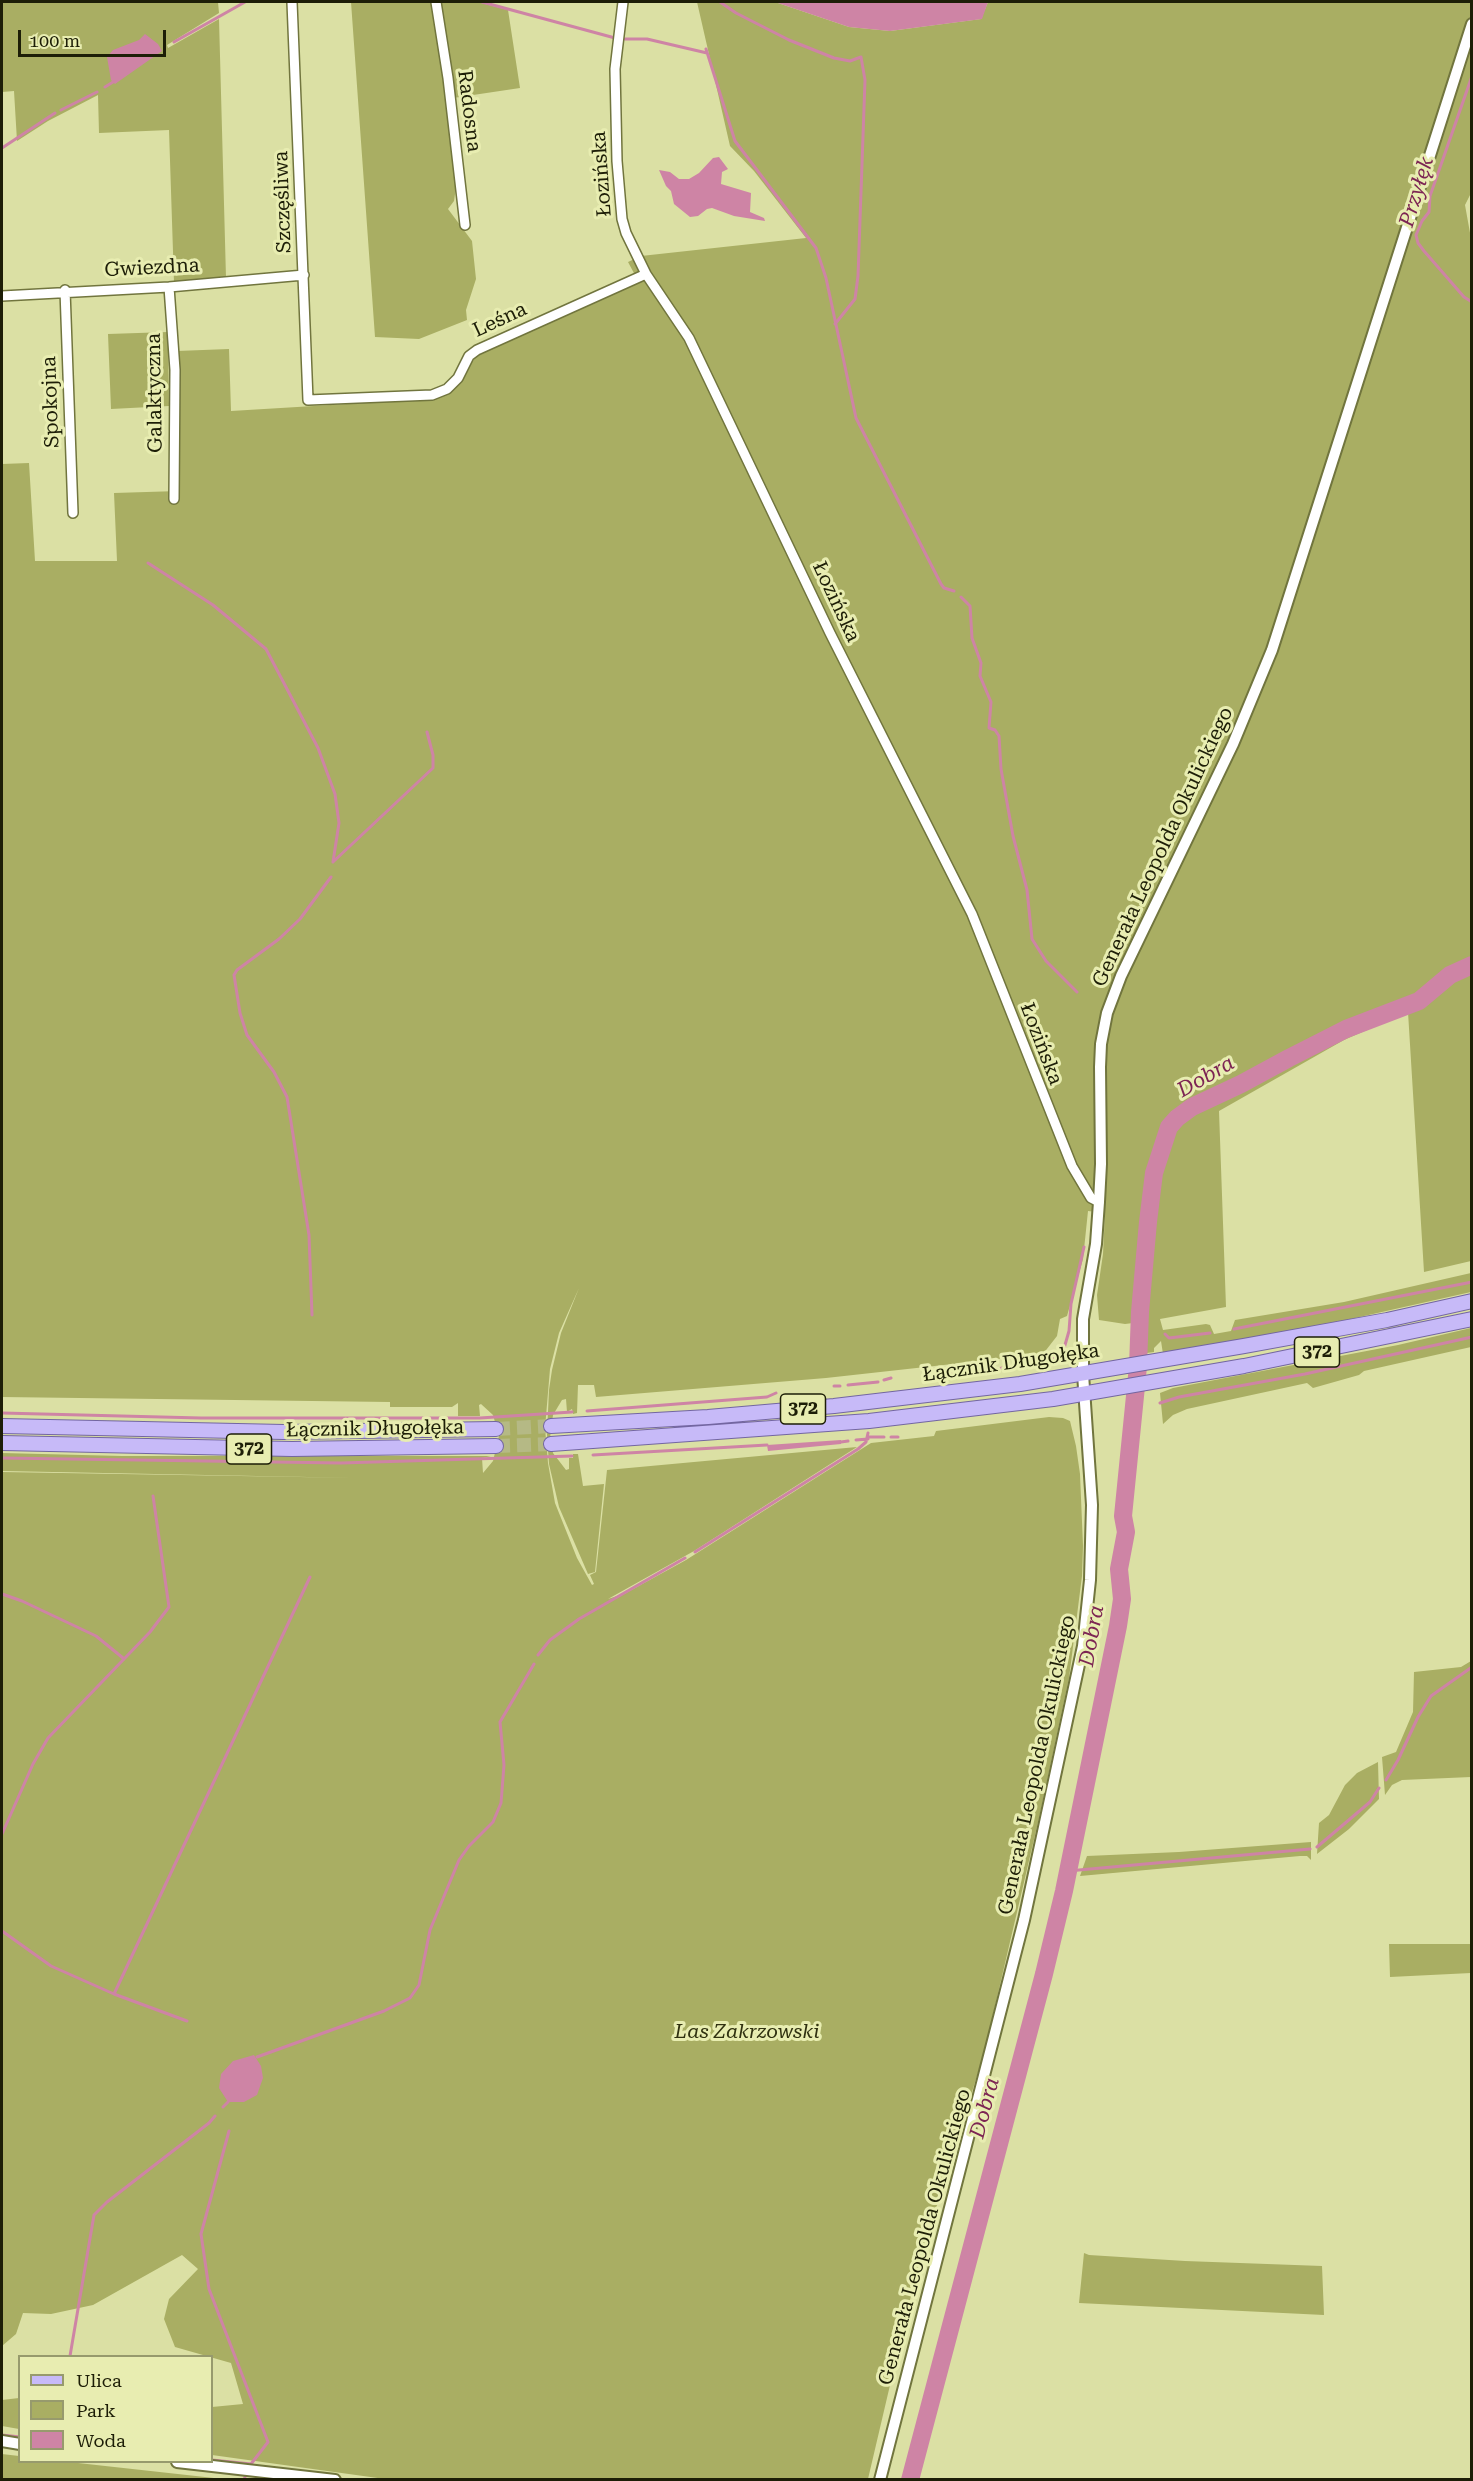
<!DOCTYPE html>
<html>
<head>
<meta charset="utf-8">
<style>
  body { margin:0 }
  #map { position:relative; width:1473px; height:2481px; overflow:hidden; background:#dbe0a4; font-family:"Roboto Serif",serif }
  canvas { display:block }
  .frame { position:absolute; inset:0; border:3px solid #1d1e07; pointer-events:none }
  .legend { position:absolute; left:18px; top:2355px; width:195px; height:108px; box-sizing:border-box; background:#e8edb1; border:2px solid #979a6d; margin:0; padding:8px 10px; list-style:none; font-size:18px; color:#1d1e07 }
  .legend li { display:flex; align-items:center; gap:12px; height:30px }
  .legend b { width:30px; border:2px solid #979a6d }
  .scale { position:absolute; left:18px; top:30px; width:148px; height:27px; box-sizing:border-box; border:3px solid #1d1e07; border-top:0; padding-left:8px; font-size:18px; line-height:21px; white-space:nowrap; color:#1d1e07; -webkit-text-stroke:4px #e8edb1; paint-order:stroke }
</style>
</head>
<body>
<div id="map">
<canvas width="1473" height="2481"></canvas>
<div class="frame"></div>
<ul class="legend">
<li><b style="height:8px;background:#c7baf8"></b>Ulica</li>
<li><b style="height:16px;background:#a9ae63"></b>Park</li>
<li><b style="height:16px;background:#ce84a5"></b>Woda</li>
</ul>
<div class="scale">100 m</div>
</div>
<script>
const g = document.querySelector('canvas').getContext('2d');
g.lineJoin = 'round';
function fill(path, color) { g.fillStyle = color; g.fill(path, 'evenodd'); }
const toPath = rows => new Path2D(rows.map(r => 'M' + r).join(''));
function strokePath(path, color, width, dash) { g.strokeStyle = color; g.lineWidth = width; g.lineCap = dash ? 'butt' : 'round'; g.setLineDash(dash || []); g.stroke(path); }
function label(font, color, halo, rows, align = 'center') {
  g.font = font + ' "Roboto Serif",serif'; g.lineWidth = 6; g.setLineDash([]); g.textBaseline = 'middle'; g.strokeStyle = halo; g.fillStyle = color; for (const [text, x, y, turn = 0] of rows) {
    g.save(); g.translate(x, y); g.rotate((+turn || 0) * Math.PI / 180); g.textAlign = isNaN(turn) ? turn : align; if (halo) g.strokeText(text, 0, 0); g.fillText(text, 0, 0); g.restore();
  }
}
const green = toPath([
  [2,2,218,2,219,13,167,45,168,48,219,19,226,278,174,282,169,130,99,133,98,95,48,121,17,141,14,91,2,92],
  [351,2,432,2,457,180,454,201,448,209,472,241,476,279,466,310,467,320,419,339,375,337],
  [439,2,478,2,508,10,520,88,453,98],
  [697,2,775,2,849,27,890,31,981,19,988,2,1471,2,1472,191,1465,205,1472,244,1471,1261,1424,1272,1408,1012,1344,1040,1219,1111,1226,1307,1160,1319,1163,1330,1206,1324,1210,1325,1214,1334,1231,1331,1235,1320,1344,1302,1471,1273,1471,1292,1306,1329,1163,1354,1161,1341,1154,1348,1154,1352,1140,1354,1141,1322,1125,1324,1099,1320,1097,1295,1103,1254,1105,1213,1088,1211,1083,1259,1067,1316,1060,1319,1057,1336,1043,1354,826,1378,596,1397,594,1385,578,1385,577,1413,573,1414,572,1409,567,1412,566,1399,562,1400,553,1415,550,1438,553,1453,566,1470,569,1469,569,1458,573,1458,573,1454,578,1454,583,1486,604,1484,595,1572,588,1574,559,1507,549,1464,547,1434,549,1390,552,1370,561,1333,579,1288,559,1333,550,1369,545,1428,548,1463,555,1503,577,1558,592,1585,594,1584,590,1575,596,1572,607,1470,857,1447,694,1551,608,1599,626,1593,686,1560,871,1443,934,1436,936,1431,1049,1417,1063,1418,1070,1421,1076,1446,1080,1474,1083,1546,1082,1576,1069,1678,1039,1818,984,2053,917,2270,868,2479,392,2480,212,2455,212,2407,243,2404,231,2363,175,2347,164,2319,169,2299,198,2269,182,2255,93,2305,51,2314,23,2313,16,2334,2,2346,2,1472,359,1478,2,1471,2,1453,122,1456,491,1456,482,1458,483,1473,493,1461,499,1436,493,1415,481,1404,479,1405,480,1416,458,1416,458,1403,452,1407,390,1407,390,1402,2,1397,2,464,29,463,35,561,117,561,114,493,179,491,177,351,229,349,231,411,380,402,445,394,459,385,472,362,480,352,635,275,628,262,641,256,806,238,754,171,730,146],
  [168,332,169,406,111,409,108,334],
  [1471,1328,1471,1347,1364,1371,1359,1375,1313,1388,1307,1383,1187,1409,1173,1415,1163,1424,1160,1393,1173,1388,1398,1345],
  [1471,1661,1471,1777,1402,1780,1392,1785,1385,1795,1382,1757,1396,1752,1413,1712,1414,1672,1461,1667],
  [1378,1762,1379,1799,1349,1829,1317,1854,1319,1823,1329,1815,1345,1785,1357,1773],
  [1311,1842,1311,1860,1307,1856,1300,1856,1080,1876,1087,1856,1179,1852],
  [1389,1944,1471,1944,1471,1973,1390,1977],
  [1084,2253,1089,2255,1185,2261,1322,2266,1324,2315,1079,2303],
  [19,2398,19,2429,2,2426,2,2400],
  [2,2454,19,2456,20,2462,69,2462,223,2479,2,2479]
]);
const water = toPath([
  [775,2,988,2,982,19,890,31,849,27],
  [145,34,158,44,162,51,115,84,111,80,107,57,113,50,139,40],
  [719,157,728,169,722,172,721,184,751,193,750,212,764,218,765,221,734,216,712,208,707,209,698,216,690,217,674,204,671,191,666,186,659,170,670,172,679,179,689,179,699,173,713,158],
  [841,1440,841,1444,768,1451,767,1445],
  [254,2055,261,2066,263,2078,257,2095,244,2102,228,2102,219,2088,221,2074,233,2061]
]);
const stream = toPath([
  [482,2,615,38],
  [720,2,736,13,789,40,834,58,850,61,861,57,865,80,858,276,855,299,835,324],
  [625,39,647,39,707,53],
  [174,42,245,2],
  [706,49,735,141,816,248,826,278,856,418,941,584,944,588,954,591],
  [1472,76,1430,196,1429,212,1422,221,1416,235,1418,243,1424,251,1464,297,1472,302],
  [105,87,113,82],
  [61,110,97,92],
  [2,148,55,113],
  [148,563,213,605,266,649,318,748,335,794,339,823,333,862],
  [961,597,970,606,972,638,981,663,980,676,991,702,989,728,995,730,999,736,1001,769,1013,836,1027,890,1032,939,1046,961,1077,992],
  [334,861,433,768,433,755,427,732],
  [312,1315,309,1235,287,1097,274,1072,247,1035,240,1013,234,975,237,970,279,939,300,919,331,877],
  [1234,1329,1472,1282],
  [1165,1334,1169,1338,1210,1333],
  [927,1376,987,1371,1060,1357,1063,1352,1069,1331,1071,1304,1084,1247],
  [884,1380,891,1378],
  [848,1385,878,1382],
  [834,1386,840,1386],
  [1160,1403,1179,1397,1305,1374,1472,1337],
  [587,1411,767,1397,776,1393],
  [2,1413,201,1418,480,1418,572,1412],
  [868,1437,884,1437],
  [891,1437,898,1437],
  [856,1440,868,1439],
  [841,1442,848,1441],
  [593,1455,767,1445],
  [2,1458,341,1463,572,1456],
  [695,1552,858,1449,866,1442,868,1433],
  [2,1594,22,1601,96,1636,123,1658],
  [538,1655,550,1640,579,1619,685,1558],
  [1386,1780,1398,1760,1418,1717,1431,1696,1472,1667],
  [2,1834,33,1764,48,1738,150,1632,169,1607,153,1496],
  [1317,1847,1370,1802,1379,1788],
  [1068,1871,1310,1849],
  [2,1931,51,1966,114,1994,187,2021],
  [114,1994,310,1577],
  [257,2057,384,2011,410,1998,419,1985,430,1930,459,1860,469,1846,493,1822,501,1803,504,1765,500,1722,534,1664],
  [223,2107,228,2102],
  [70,2356,94,2215,107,2202,209,2123,215,2116],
  [2,2435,20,2437],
  [212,2460,251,2464,268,2442,209,2289,201,2234,229,2131],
  [244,2480,245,2477]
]);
const river = toPath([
  [910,2480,1044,1974,1064,1891,1118,1626,1122,1599,1119,1569,1126,1532,1123,1516,1138,1366,1140,1312,1148,1222,1154,1173,1169,1127,1177,1118,1192,1107,1241,1084,1289,1058,1346,1029,1419,1001,1450,975,1472,965]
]);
const primaryTunnel = toPath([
  [496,1429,551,1426],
  [496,1446,551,1444]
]);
const minor = toPath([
  [292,2,308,400,432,395,447,389,458,378,469,356,477,350,646,274],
  [436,2,448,78,465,225],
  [623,2,615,69,617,161,622,219,626,233,646,274,689,338,830,633,972,914,1072,1166,1091,1198,1099,1202],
  [169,287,175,370,174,499],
  [65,290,73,513],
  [2,296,169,287,304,275]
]);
const tertiary = toPath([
  [2,2441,20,2444],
  [177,2462,335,2480],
  [880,2480,1024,1920,1083,1646,1090,1580,1092,1505,1083,1374,1083,1319,1096,1244,1099,1202,1101,1164,1100,1067,1101,1044,1107,1013,1121,976,1233,744,1272,650,1472,24]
]);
const primary = toPath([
  [2,1426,284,1432,496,1429],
  [551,1426,708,1417,834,1406,1020,1384,1244,1346,1387,1320,1472,1301],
  [2,1443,292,1449,496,1446],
  [551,1444,869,1421,1053,1399,1244,1366,1472,1319]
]);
const shields = [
  [1317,1352,45],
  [803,1409,45],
  [249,1449,45]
];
const shieldNames = [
  ["372",1317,1352],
  ["372",803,1409],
  ["372",249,1449]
];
const streetNames = [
  ["Radosna",469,111,83],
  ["Łozińska",602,174,-94],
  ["Szczęśliwa",283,202,-92],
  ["Gwiezdna",152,268,-3],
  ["Leśna",500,320,-25],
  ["Galaktyczna",155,393,-91],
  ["Spokojna",51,402,-92],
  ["Łozińska",836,602,65],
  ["Generała Leopolda Okulickiego",1163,847,-65],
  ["Łozińska",1041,1044,69],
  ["Łącznik Długołęka",1011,1363,-8],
  ["Łącznik Długołęka",375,1429,-1],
  ["Generała Leopolda Okulickiego",1037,1765,-78],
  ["Generała Leopolda Okulickiego",925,2237,-75]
];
const parkNames = [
  ["Las Zakrzowski",747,2032]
];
const waterNames = [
  ["Przyłęk",1417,192,-73],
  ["Dobra",1206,1077,-30],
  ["Dobra",1092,1636,-80],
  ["Dobra",985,2108,-75]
];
fill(green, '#a9ae63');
fill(water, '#ce84a5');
strokePath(stream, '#ce84a5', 3);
strokePath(river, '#ce84a5', 18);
strokePath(primaryTunnel, '#b5b985', 14, [14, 7]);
strokePath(minor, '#71753e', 12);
strokePath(tertiary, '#71753e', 14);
strokePath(primary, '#7366a1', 16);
strokePath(minor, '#fff', 9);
strokePath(tertiary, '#fff', 10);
strokePath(primary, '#c7baf8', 14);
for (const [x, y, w] of shields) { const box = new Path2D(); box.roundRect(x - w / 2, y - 15, w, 30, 4.5); g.fillStyle = '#e8edb1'; g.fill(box); strokePath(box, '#1d1e07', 1.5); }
label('bold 18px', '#1d1e07', null, shieldNames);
label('20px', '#1d1e07', '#e8edb1', streetNames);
label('italic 20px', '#303110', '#e8edb1', parkNames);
label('italic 21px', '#7c2553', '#e8edb1', waterNames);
</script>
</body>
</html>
